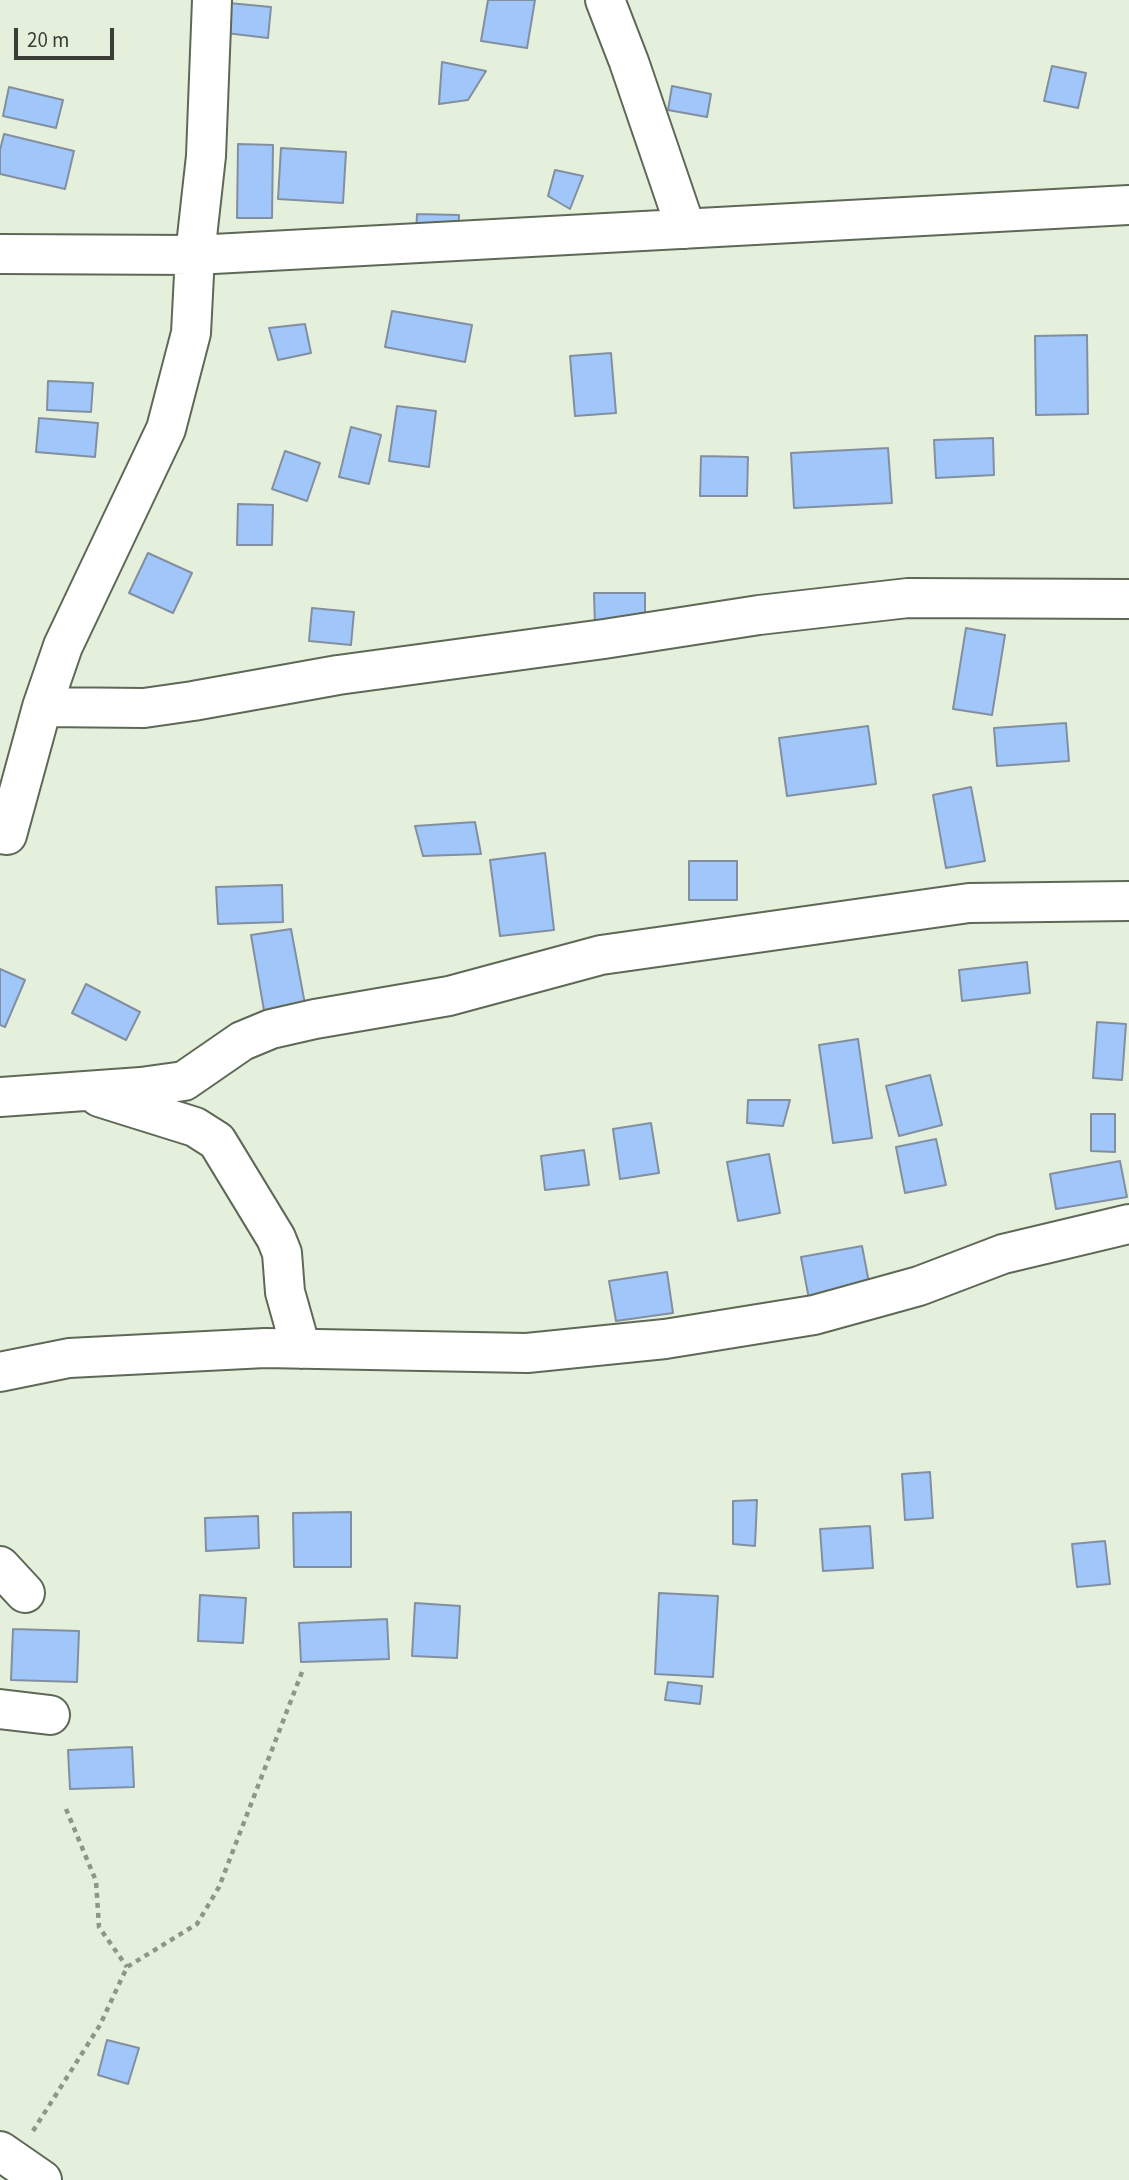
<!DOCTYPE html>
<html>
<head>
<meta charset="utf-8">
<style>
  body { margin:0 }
  #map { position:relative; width:1129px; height:2180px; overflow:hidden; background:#e5f0dc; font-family:"Source Sans 3",sans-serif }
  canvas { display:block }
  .scale { position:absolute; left:14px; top:28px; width:100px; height:32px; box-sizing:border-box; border:4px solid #393d35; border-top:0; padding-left:9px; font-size:21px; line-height:24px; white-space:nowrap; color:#393d35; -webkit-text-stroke:5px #e5f0dc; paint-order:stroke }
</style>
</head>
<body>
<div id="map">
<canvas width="1129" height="2180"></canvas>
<div class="scale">20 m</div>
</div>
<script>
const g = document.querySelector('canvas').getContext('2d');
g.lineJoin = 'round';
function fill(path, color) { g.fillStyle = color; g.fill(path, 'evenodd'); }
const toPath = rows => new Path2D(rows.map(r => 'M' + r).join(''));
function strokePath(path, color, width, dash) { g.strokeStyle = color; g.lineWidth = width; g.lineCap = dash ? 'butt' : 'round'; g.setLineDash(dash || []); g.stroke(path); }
const building = toPath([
  [488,0,535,0,527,48,481,41,488,0],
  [229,3,271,7,268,38,226,33,229,3],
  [442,62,486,71,468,100,439,104,442,62],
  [1052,66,1086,73,1078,108,1044,101,1052,66],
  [672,86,711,94,707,117,668,110,672,86],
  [9,87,63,100,56,128,3,116,9,87],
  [4,134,74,151,65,189,0,174,0,150,4,134],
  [238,144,273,145,272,218,237,218,238,144],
  [281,148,346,152,343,203,278,199,281,148],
  [555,170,583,176,570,209,548,196,555,170],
  [417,214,459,215,458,238,416,236,417,214],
  [392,311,472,325,465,362,385,347,392,311],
  [305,324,311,353,278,360,269,328,305,324],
  [1087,335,1088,414,1036,415,1035,336,1087,335],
  [611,353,616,413,575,416,570,356,611,353],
  [48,381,93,383,91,412,47,410,48,381],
  [397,406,436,411,429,467,389,461,397,406],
  [39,418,98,423,95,457,36,452,39,418],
  [351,427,381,435,369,484,339,477,351,427],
  [993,438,994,475,936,478,934,440,993,438],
  [888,448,892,503,794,508,791,453,888,448],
  [285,451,320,463,307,501,272,489,285,451],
  [701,456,748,457,747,496,700,496,701,456],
  [238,504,273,505,272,545,237,545,238,504],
  [148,553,192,573,173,613,129,593,148,553],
  [594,593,645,593,645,626,595,627,594,593],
  [312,608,354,612,351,645,309,641,312,608],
  [966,628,1005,635,992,715,953,709,966,628],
  [1066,723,1069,761,997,766,994,728,1066,723],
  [868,726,876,784,787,796,779,738,868,726],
  [971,787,985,861,946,868,933,795,971,787],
  [475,822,481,854,423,856,415,826,475,822],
  [545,853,554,930,500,936,490,860,545,853],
  [689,861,737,861,737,900,689,900,689,861],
  [282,885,283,922,218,924,216,887,282,885],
  [291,929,307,1015,266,1022,251,935,291,929],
  [1027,962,1030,993,962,1001,959,970,1027,962],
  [0,969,25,980,5,1027,0,1025,0,969],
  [86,984,140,1012,126,1040,72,1013,86,984],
  [1097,1022,1126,1024,1122,1080,1093,1078,1097,1022],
  [858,1039,872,1138,833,1143,819,1045,858,1039],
  [930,1075,942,1125,899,1136,886,1086,930,1075],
  [748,1100,790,1100,783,1126,747,1123,748,1100],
  [1091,1114,1115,1114,1115,1152,1091,1151,1091,1114],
  [651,1123,659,1173,620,1179,613,1129,651,1123],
  [936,1139,946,1185,905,1193,896,1147,936,1139],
  [584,1150,589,1185,545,1190,541,1156,584,1150],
  [769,1154,780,1213,738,1221,727,1162,769,1154],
  [1120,1161,1127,1197,1056,1209,1050,1174,1120,1161],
  [862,1246,870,1288,809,1299,801,1257,862,1246],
  [667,1272,673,1313,616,1321,609,1281,667,1272],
  [930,1472,933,1518,905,1520,902,1474,930,1472],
  [757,1500,755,1546,733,1544,733,1501,757,1500],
  [351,1512,351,1567,294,1567,293,1513,351,1512],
  [258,1516,259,1548,206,1551,205,1518,258,1516],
  [870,1526,873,1568,823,1571,820,1529,870,1526],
  [1105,1541,1110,1584,1077,1587,1072,1544,1105,1541],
  [659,1593,718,1596,713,1677,655,1674,659,1593],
  [200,1595,246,1598,243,1643,198,1641,200,1595],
  [415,1603,460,1606,457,1658,412,1656,415,1603],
  [387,1619,389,1659,301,1662,299,1623,387,1619],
  [13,1629,79,1631,77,1682,11,1680,13,1629],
  [668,1682,702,1686,700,1704,665,1700,668,1682],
  [132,1747,134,1787,70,1789,68,1750,132,1747],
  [107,2040,139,2048,128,2084,98,2075,107,2040]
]);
const path = toPath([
  [66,1809,96,1881,99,1927,127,1967],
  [33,2131,100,2025,127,1967,197,1924,219,1887,302,1672]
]);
const minor = toPath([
  [605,0,629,62,686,229],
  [0,254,195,255,1129,205],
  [42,707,144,708,193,701,338,675,604,639,759,615,908,598,1129,599],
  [0,834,7,835,42,707,63,646,166,429,191,333,195,255,206,156,212,0],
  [0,1097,141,1087,184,1081,242,1041,271,1029,315,1019,449,996,601,955,969,903,1129,901],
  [99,1097,195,1127,217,1141,276,1238,282,1253,285,1292,301,1349],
  [0,1372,69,1358,265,1348,527,1353,665,1339,814,1315,919,1286,1003,1254,1129,1224],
  [0,1566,25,1593],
  [0,1709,50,1715],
  [0,2151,42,2180]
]);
fill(building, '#a0c6fa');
strokePath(building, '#828fa0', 2);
strokePath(minor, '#5e6856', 42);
strokePath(path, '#8e9688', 4.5, [5, 5]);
strokePath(minor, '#fff', 38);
</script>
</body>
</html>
